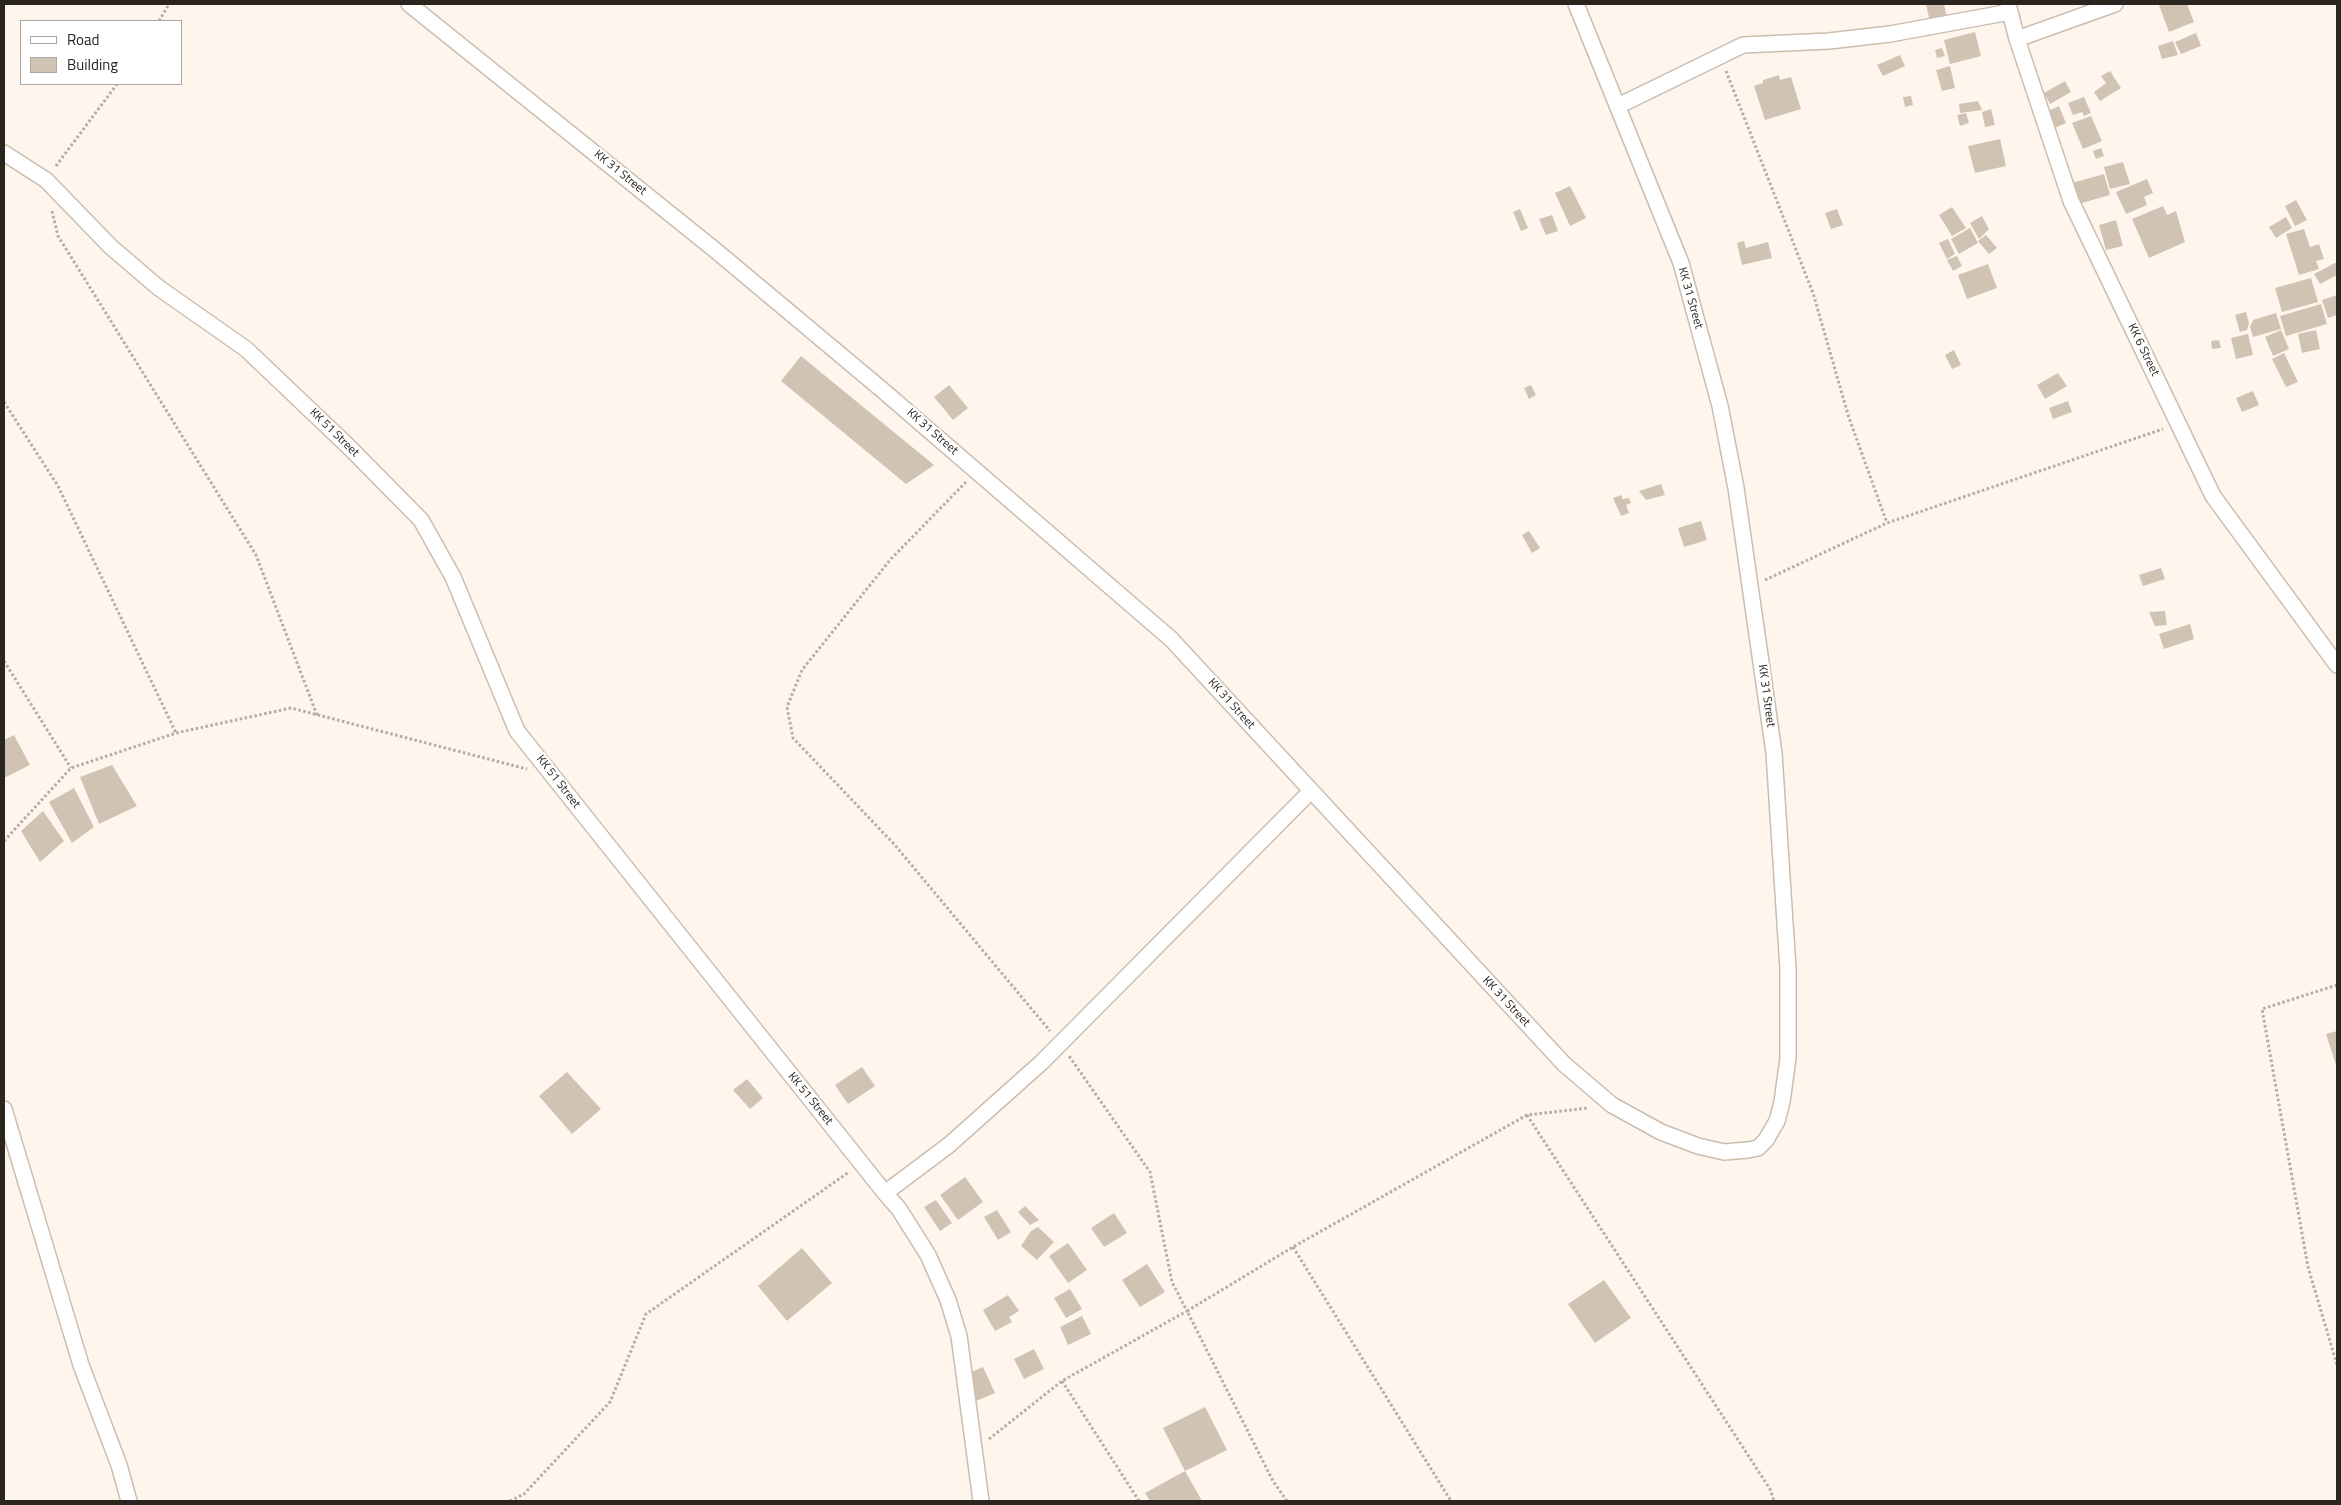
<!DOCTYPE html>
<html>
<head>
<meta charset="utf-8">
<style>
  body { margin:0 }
  #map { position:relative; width:2341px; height:1505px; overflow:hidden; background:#fef5ec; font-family:"Titillium Web",sans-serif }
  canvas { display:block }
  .frame { position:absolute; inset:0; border:5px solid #2a251f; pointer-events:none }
  .legend { position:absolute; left:20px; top:20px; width:162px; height:65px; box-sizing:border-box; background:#fff; border:1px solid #aaa8a5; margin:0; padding:6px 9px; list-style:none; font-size:15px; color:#2a251f }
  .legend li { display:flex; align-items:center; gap:10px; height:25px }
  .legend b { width:25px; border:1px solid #aaa8a5 }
</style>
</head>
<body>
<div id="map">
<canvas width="2341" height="1505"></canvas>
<div class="frame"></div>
<ul class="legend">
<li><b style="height:6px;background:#fff"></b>Road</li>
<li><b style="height:14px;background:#d1c3b3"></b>Building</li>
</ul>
</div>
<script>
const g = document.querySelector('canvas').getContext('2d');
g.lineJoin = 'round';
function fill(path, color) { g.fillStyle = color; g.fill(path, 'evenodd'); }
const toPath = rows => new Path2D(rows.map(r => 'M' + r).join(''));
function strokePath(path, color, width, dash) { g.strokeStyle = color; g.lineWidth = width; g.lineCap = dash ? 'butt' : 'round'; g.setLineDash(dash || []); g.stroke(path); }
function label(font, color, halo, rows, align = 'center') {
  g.font = font + ' "Titillium Web",sans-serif'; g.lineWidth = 4.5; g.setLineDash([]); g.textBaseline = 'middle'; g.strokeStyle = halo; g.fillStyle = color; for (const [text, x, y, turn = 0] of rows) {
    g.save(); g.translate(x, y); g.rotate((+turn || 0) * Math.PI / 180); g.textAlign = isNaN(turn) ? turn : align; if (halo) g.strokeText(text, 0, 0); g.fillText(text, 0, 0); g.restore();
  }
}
const building = toPath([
  [1926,4,1944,4,1947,18,1930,22],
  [2163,4,2187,4,2194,22,2169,32,2159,5],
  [1975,32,1981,56,1950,64,1944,40],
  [2196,33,2201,46,2181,54,2175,42],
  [2173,41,2178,55,2162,59,2158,46],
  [1942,48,1945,56,1937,58,1935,50],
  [1900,55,1905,66,1883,76,1877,65],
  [1950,66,1955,88,1942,91,1936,70],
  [2110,71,2121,88,2100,101,2094,92,2106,83,2101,76],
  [1779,75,1780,80,1791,77,1801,109,1765,120,1754,86,1763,83,1763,80],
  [2065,81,2071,92,2050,104,2044,93],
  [1911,96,1913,105,1905,107,1903,97],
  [2084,97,2091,113,2084,116,2082,112,2073,115,2068,103],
  [1978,101,1982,110,1960,113,1959,104],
  [2059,106,2066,123,2043,133,2046,112],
  [1991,109,1995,125,1985,127,1982,112],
  [1966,113,1969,123,1960,126,1957,115],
  [2091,116,2102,141,2083,149,2072,123],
  [2000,139,2006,166,1975,173,1968,146],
  [2101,148,2104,156,2096,159,2093,151],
  [2123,162,2130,184,2110,189,2104,167],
  [2104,174,2110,195,2078,204,2072,183],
  [2147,179,2153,193,2144,197,2147,205,2126,214,2116,192],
  [1570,186,1586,218,1570,226,1555,193],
  [2296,200,2307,220,2295,226,2285,206],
  [2163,206,2167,215,2176,211,2185,242,2149,258,2132,219],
  [1952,207,1966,228,1952,236,1939,215],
  [1520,209,1528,228,1521,231,1513,212],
  [1837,209,1843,225,1831,229,1825,213],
  [1552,215,1558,231,1546,235,1539,219],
  [1982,216,1989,229,1979,239,1970,223],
  [2286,217,2292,228,2276,238,2269,227],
  [2116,220,2123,246,2106,250,2099,225],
  [1970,228,1978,243,1959,254,1951,239],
  [2304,229,2310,247,2319,244,2324,259,2316,261,2319,269,2299,275,2286,234],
  [1986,235,1997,248,1989,254,1978,241],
  [1948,239,1955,254,1947,259,1939,243],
  [1744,241,1746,248,1768,242,1772,258,1742,265,1737,243],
  [1957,256,1962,266,1953,271,1947,260],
  [2337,262,2337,275,2320,284,2314,274],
  [1988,264,1997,288,1967,299,1958,275],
  [2311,278,2318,302,2282,312,2275,288],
  [2337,295,2337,315,2328,318,2322,300],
  [2321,304,2327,324,2286,336,2280,316],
  [2246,312,2249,323,2247,330,2240,332,2235,315],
  [2276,313,2281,329,2253,337,2250,327,2253,320],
  [2281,330,2289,349,2273,356,2265,337],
  [2316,330,2320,349,2302,353,2298,334],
  [2248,334,2253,355,2236,359,2231,338],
  [2219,340,2221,348,2212,349,2211,341],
  [1954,350,1961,365,1952,369,1945,355],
  [2284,353,2298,382,2286,387,2272,359],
  [801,356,934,465,906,484,781,381],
  [2058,373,2067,386,2045,399,2037,385],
  [949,385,968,408,953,420,934,397],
  [1531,385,1536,395,1529,399,1524,388],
  [2253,391,2259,405,2242,412,2236,398],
  [2068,401,2072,412,2053,419,2049,408],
  [1661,484,1665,495,1646,500,1639,491],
  [1622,495,1622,499,1629,498,1631,503,1626,505,1629,513,1621,516,1613,498],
  [1701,521,1707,540,1684,547,1678,528],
  [1529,531,1540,548,1532,553,1522,535],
  [2161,568,2165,579,2143,586,2139,575],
  [2165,611,2167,625,2155,626,2149,612],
  [2190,624,2194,639,2164,649,2159,634],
  [14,735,30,765,4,778,4,740],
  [112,765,137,806,99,824,80,777],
  [74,788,94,827,72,843,49,802],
  [43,811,64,841,40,862,21,831],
  [2337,1031,2337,1068,2326,1034],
  [862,1067,875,1086,848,1104,835,1085],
  [567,1072,601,1109,572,1134,539,1096],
  [747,1079,763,1098,750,1109,733,1090],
  [965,1177,983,1202,958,1220,940,1195],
  [936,1200,952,1223,940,1231,924,1207],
  [1025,1206,1039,1220,1030,1225,1018,1212],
  [997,1210,1011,1232,998,1240,984,1217],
  [1114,1213,1127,1233,1104,1247,1091,1228],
  [1038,1227,1054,1242,1037,1260,1021,1246,1031,1231],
  [1068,1243,1087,1270,1068,1283,1049,1256],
  [802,1248,832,1283,787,1321,758,1286],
  [1147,1264,1165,1292,1140,1307,1122,1280],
  [1604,1280,1631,1318,1595,1343,1568,1304],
  [1070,1289,1082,1309,1066,1318,1054,1298],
  [1008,1295,1019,1311,1009,1317,1012,1322,995,1331,983,1310],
  [1082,1316,1091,1334,1068,1345,1060,1327],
  [1034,1349,1044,1369,1024,1379,1014,1359],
  [983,1367,995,1393,976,1401,965,1375],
  [1205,1407,1227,1450,1185,1471,1163,1428],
  [1185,1471,1202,1501,1150,1501,1145,1493]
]);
const path = toPath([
  [159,21,169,4],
  [1726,71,1813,293,1849,418,1887,523],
  [56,166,117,84],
  [52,211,58,236,256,555,317,715],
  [4,402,58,486,176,733],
  [966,482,890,560,802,670,787,707,793,738,894,844,1050,1031],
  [1765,580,1887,523,2163,429],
  [4,661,71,768],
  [4,841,71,768,176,733,291,708,527,769],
  [2337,985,2262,1009,2308,1267,2337,1365],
  [1527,1115,1770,1489,1774,1501],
  [1293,1247,1451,1501],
  [1062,1381,1139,1501],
  [989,1439,1062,1381,1187,1311,1172,1282,1150,1172,1069,1056],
  [510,1501,524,1494,610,1402,646,1314,849,1172],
  [1287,1501,1273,1481,1187,1311,1293,1247,1527,1115,1589,1108]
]);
const street = toPath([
  [409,4,715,250,880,388,1171,639,1564,1064,1612,1105,1661,1132,1698,1146,1724,1152,1748,1150,1758,1148,1766,1140,1777,1121,1782,1102,1788,1058,1788,969,1774,753,1736,488,1720,406,1681,263,1576,4],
  [2008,4,2017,39,2071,201,2213,496,2337,665],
  [2017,39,2115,4],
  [1618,106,1743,45,1829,41,1890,34,2010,12],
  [4,153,46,180,111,247,159,288,246,349,349,447,421,520,453,577,517,731,885,1193,899,1209,928,1255,948,1300,959,1336,981,1501],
  [4,1109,81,1365,119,1465,129,1501],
  [885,1193,949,1145,1042,1062,1311,791]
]);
const streetNames = [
  ["KK 31 Street",620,173,39],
  ["KK 31 Street",1690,298,74],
  ["KK 6 Street",2143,350,64],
  ["KK 31 Street",932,432,41],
  ["KK 51 Street",334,433,44],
  ["KK 31 Street",1766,696,82],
  ["KK 31 Street",1231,704,48],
  ["KK 51 Street",558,782,52],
  ["KK 31 Street",1506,1002,47],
  ["KK 51 Street",810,1099,51]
];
fill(building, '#d1c3b3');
strokePath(street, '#ccbdae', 18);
strokePath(path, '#b4aca5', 3, [2.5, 2.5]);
strokePath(street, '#fff', 15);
label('12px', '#2a251f', '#fff', streetNames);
</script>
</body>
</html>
